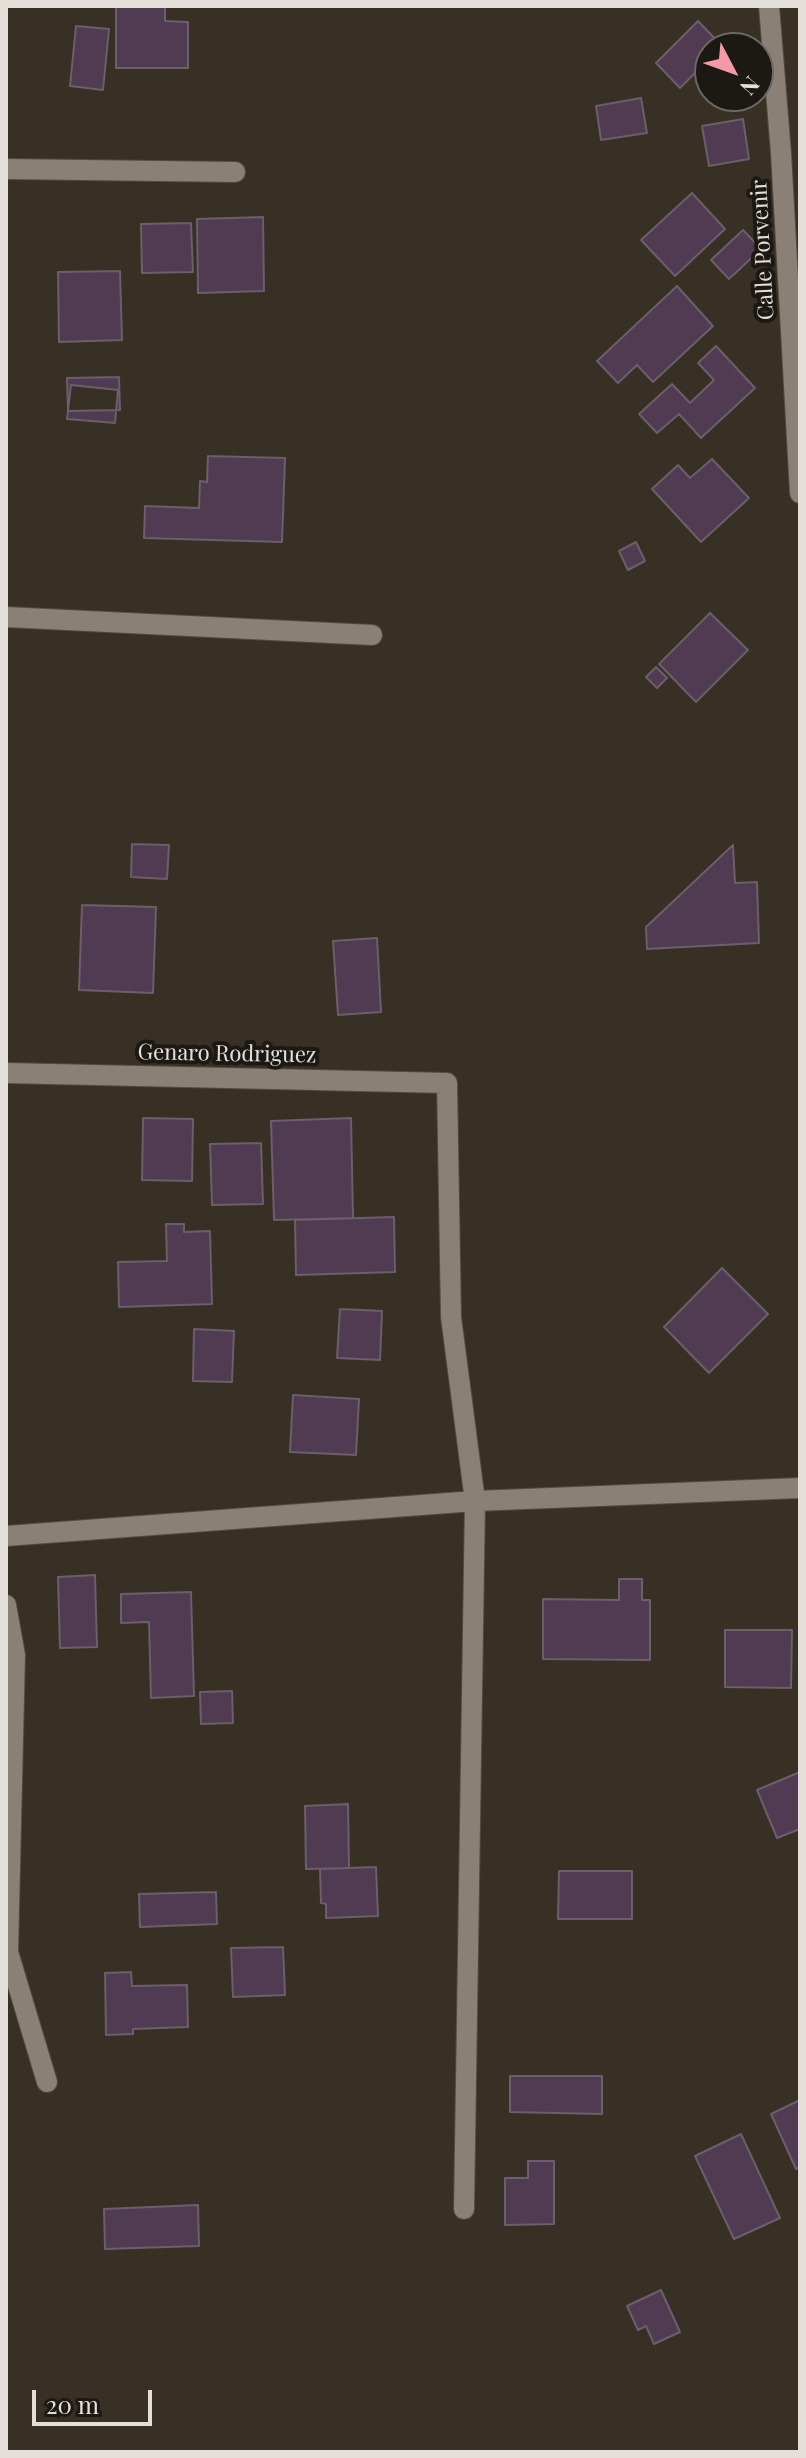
<!DOCTYPE html>
<html>
<head>
<meta charset="utf-8">
<style>
  body { margin:0 }
  #map { position:relative; width:806px; height:2458px; overflow:hidden; background:#382f25; font-family:"Playfair Display",serif }
  canvas { display:block }
  .frame { position:absolute; inset:0; border:8px solid #e5dfd9; pointer-events:none }
  .north { position:absolute; left:694px; top:32px; width:80px; height:80px; box-sizing:border-box; background:#1c1813; border:2px solid #6c6862; border-radius:50%; rotate:131deg; font-size:22px; font-weight:700; line-height:32px; text-align:center; color:#e5dfd9 }
  .north::after { content:''; display:block; margin:auto; width:28px; height:36px; background:#f49aa6; clip-path:polygon(50% 0,100% 100%,50% 72%,0 100%) }
  .scale { position:absolute; left:32px; top:2390px; width:120px; height:36px; box-sizing:border-box; border:4px solid #e5dfd9; border-top:0; padding-left:10px; font-size:24px; line-height:28px; white-space:nowrap; color:#e5dfd9; -webkit-text-stroke:6px #1c1813; paint-order:stroke }
</style>
</head>
<body>
<div id="map">
<canvas width="806" height="2458"></canvas>
<div class="frame"></div>
<div class="north">N</div>
<div class="scale">20 m</div>
</div>
<script>
const g = document.querySelector('canvas').getContext('2d');
g.lineJoin = 'round';
function fill(path, color) { g.fillStyle = color; g.fill(path, 'evenodd'); }
const toPath = rows => new Path2D(rows.map(r => 'M' + r).join(''));
function strokePath(path, color, width, dash) { g.strokeStyle = color; g.lineWidth = width; g.lineCap = dash ? 'butt' : 'round'; g.setLineDash(dash || []); g.stroke(path); }
function label(font, color, halo, rows, align = 'center') {
  g.font = font + ' "Playfair Display",serif'; g.lineWidth = 8; g.setLineDash([]); g.textBaseline = 'middle'; g.strokeStyle = halo; g.fillStyle = color; for (const [text, x, y, turn = 0] of rows) {
    g.save(); g.translate(x, y); g.rotate((+turn || 0) * Math.PI / 180); g.textAlign = isNaN(turn) ? turn : align; if (halo) g.strokeText(text, 0, 0); g.fillText(text, 0, 0); g.restore();
  }
}
const building = toPath([
  [116,6,165,6,165,21,188,22,188,68,116,68,116,6],
  [698,21,722,46,720,48,710,48,710,58,680,88,656,63,698,21],
  [76,26,109,29,103,90,70,86,76,26],
  [641,98,647,133,601,140,596,106,641,98],
  [743,119,749,159,709,166,702,126,743,119],
  [692,193,725,229,675,276,641,240,692,193],
  [263,217,264,291,198,293,197,219,263,217],
  [191,223,193,272,142,273,141,224,191,223],
  [743,230,761,249,729,279,711,260,743,230],
  [120,271,122,340,59,342,58,272,120,271],
  [677,286,713,326,653,382,637,365,618,383,597,361,677,286],
  [716,346,755,388,701,438,679,414,657,433,639,414,672,384,690,403,714,380,698,363,716,346],
  [119,377,120,410,68,411,67,378,119,377],
  [71,385,118,390,115,423,67,419,71,385],
  [208,456,285,458,282,542,144,538,145,506,199,508,200,481,207,482,208,456],
  [712,459,749,498,701,542,652,489,678,465,690,478,712,459],
  [636,542,645,561,628,570,619,551,636,542],
  [710,613,748,650,696,702,659,664,710,613],
  [656,667,667,678,657,688,646,677,656,667],
  [132,844,169,845,167,879,131,877,132,844],
  [733,845,735,883,757,882,759,943,647,949,646,927,733,845],
  [82,905,156,907,153,993,79,990,82,905],
  [377,938,381,1012,338,1015,333,941,377,938],
  [143,1118,193,1119,192,1181,142,1180,143,1118],
  [351,1118,353,1218,274,1220,271,1121,351,1118],
  [261,1143,263,1204,212,1205,210,1144,261,1143],
  [394,1217,395,1272,296,1275,295,1220,394,1217],
  [166,1224,184,1224,184,1232,210,1231,212,1304,119,1307,118,1262,167,1261,166,1224],
  [722,1268,768,1314,709,1373,664,1327,722,1268],
  [340,1309,382,1311,380,1360,337,1358,340,1309],
  [194,1329,234,1331,232,1382,193,1381,194,1329],
  [293,1395,359,1399,356,1455,290,1452,293,1395],
  [95,1575,97,1647,60,1648,58,1577,95,1575],
  [619,1579,642,1579,642,1600,650,1600,650,1660,543,1659,543,1599,619,1600,619,1579],
  [191,1592,194,1696,151,1698,149,1622,121,1623,121,1594,191,1592],
  [725,1630,792,1630,791,1688,725,1687,725,1630],
  [232,1691,233,1723,201,1724,200,1692,232,1691],
  [800,1772,800,1829,777,1838,757,1790,800,1772],
  [348,1804,349,1868,306,1869,305,1806,348,1804],
  [376,1867,378,1916,326,1918,326,1904,321,1903,320,1869,376,1867],
  [559,1871,632,1871,632,1919,558,1919,559,1871],
  [216,1892,217,1924,140,1927,139,1894,216,1892],
  [283,1947,285,1995,233,1997,231,1948,283,1947],
  [131,1972,132,1986,187,1985,188,2027,133,2029,133,2034,106,2035,105,1973,131,1972],
  [510,2076,602,2076,602,2114,510,2112,510,2076],
  [800,2100,800,2167,796,2169,771,2114,800,2100],
  [741,2134,780,2218,734,2239,695,2156,741,2134],
  [528,2161,554,2161,554,2224,505,2225,505,2178,528,2178,528,2161],
  [198,2205,199,2246,105,2249,104,2209,198,2205],
  [661,2290,680,2332,654,2344,646,2326,638,2330,627,2306,661,2290]
]);
const minor = toPath([
  [769,6,781,153,800,493],
  [6,169,235,172],
  [6,617,372,635],
  [6,1073,447,1083,451,1317,475,1501,464,2209],
  [6,1536,475,1501,800,1488],
  [6,1605,15,1655,8,1952,47,2082]
]);
const streetNames = [
  ["Calle Porvenir",763,250,-93],
  ["Genaro Rodriguez",227,1054,1]
];
fill(building, '#513b52');
strokePath(building, '#6a5f6a', 2);
strokePath(minor, '#524b43', 22);
strokePath(minor, '#8a8075', 20);
label('22px', '#e5dfd9', '#1c1813', streetNames);
</script>
</body>
</html>
